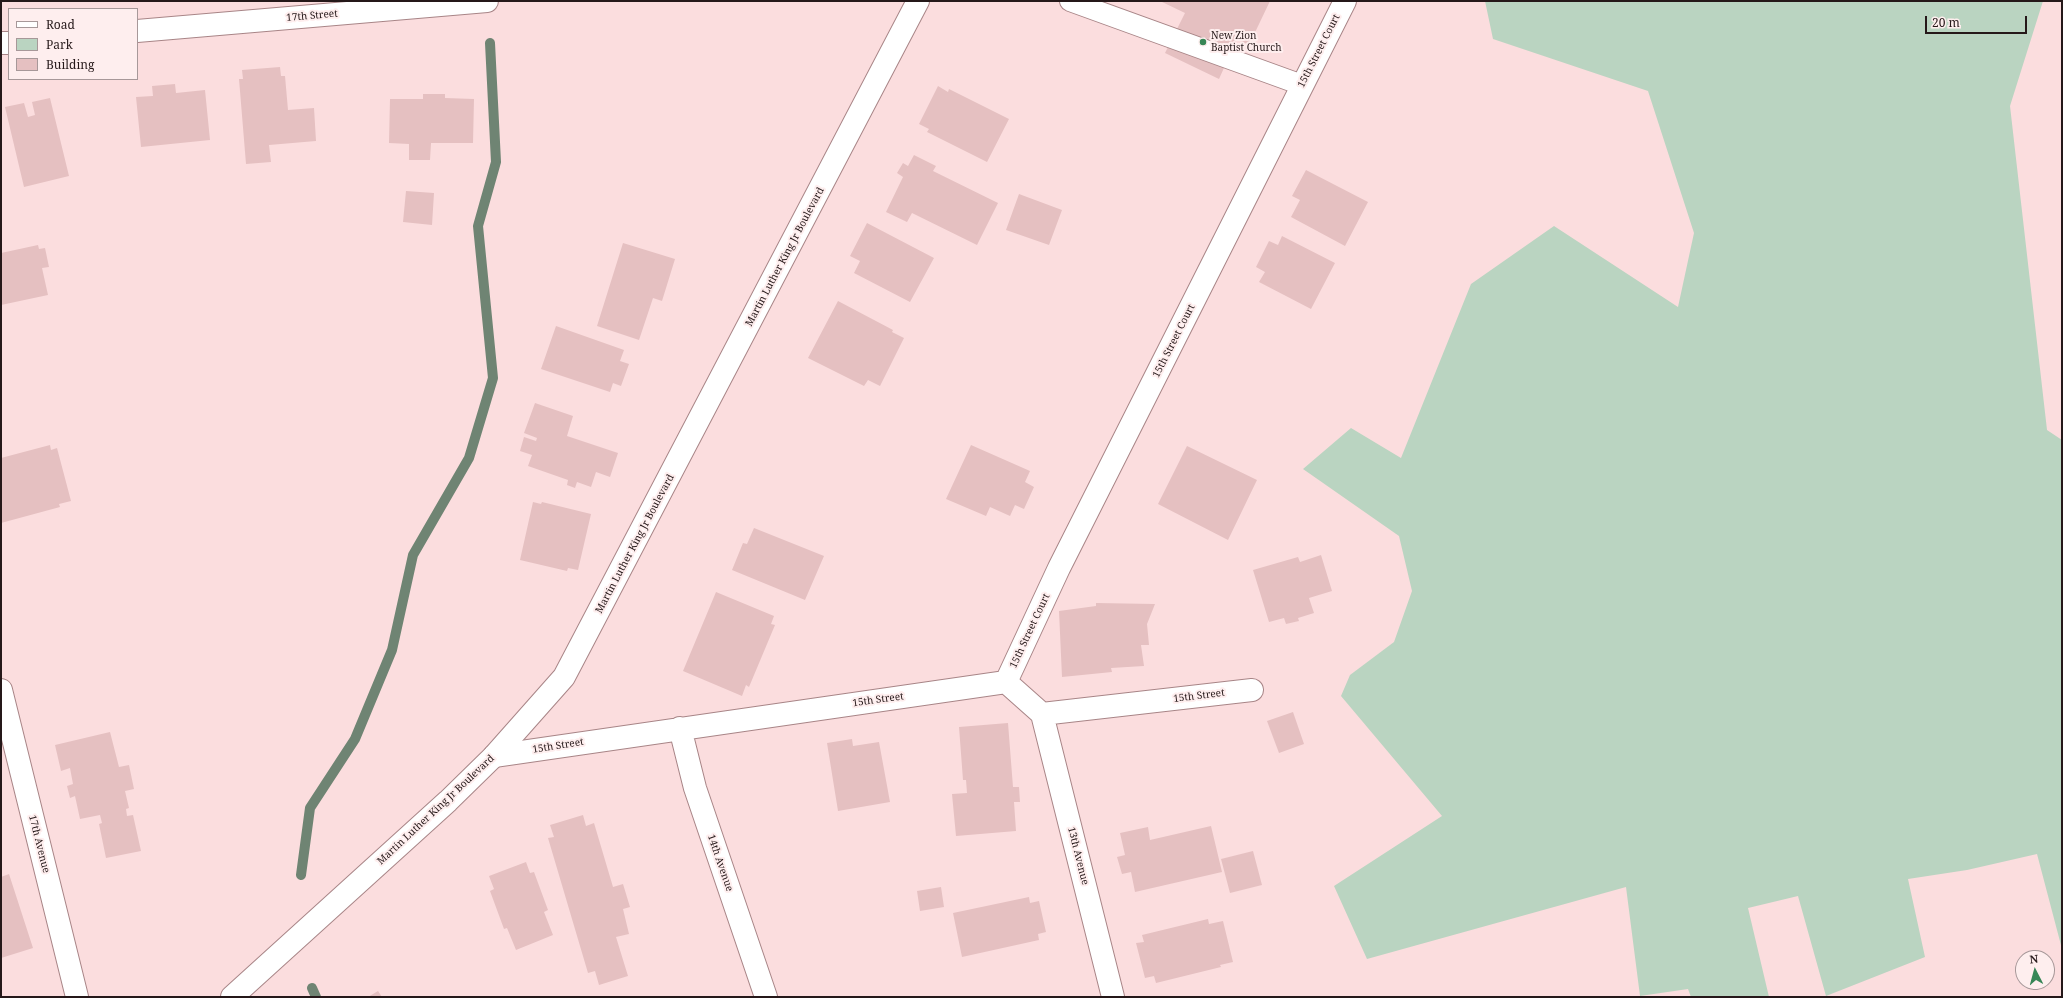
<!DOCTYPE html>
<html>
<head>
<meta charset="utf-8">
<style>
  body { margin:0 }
  #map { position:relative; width:2063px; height:998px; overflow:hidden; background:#fbddde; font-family:"Noto Serif",serif }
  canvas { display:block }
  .frame { position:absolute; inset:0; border:2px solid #251819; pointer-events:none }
  .legend { position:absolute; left:8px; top:8px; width:130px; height:72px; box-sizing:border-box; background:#feeeee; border:1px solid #a79899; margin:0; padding:5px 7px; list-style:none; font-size:12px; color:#251819 }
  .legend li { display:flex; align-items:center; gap:8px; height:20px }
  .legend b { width:20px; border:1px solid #a79899 }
  .north { position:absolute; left:2015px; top:950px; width:40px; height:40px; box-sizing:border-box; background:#feeeee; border:1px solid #a79899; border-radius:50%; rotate:354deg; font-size:11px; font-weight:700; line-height:16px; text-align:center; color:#251819 }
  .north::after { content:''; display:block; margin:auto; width:14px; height:18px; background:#378757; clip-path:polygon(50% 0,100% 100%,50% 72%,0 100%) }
  .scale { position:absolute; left:1925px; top:16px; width:102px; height:18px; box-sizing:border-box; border:2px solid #251819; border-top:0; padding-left:5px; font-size:12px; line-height:14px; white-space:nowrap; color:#251819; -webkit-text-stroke:3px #feeeee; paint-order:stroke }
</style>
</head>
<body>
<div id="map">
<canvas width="2063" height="998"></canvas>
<div class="frame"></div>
<ul class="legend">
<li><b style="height:5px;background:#fff"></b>Road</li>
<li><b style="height:11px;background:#bad4c1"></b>Park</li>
<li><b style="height:11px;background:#e5c0c1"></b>Building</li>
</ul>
<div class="north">N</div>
<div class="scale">20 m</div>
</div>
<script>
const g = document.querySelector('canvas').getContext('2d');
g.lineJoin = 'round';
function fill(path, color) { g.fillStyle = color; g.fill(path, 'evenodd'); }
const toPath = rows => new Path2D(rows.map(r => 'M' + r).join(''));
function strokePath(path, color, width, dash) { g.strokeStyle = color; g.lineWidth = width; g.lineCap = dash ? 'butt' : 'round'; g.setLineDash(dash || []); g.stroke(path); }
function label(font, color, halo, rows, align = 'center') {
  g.font = font + ' "Noto Serif",serif'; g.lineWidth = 4; g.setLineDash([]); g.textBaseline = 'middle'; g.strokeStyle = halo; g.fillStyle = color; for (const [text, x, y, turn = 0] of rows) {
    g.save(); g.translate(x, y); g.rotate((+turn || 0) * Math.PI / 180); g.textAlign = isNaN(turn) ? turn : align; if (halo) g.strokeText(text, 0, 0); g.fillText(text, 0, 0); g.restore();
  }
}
const green = toPath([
  [1485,1,2043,1,2010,106,2047,430,2062,440,2062,949,2037,854,1967,870,1908,879,1925,957,1826,996,1798,896,1748,908,1769,997,1691,997,1688,989,1640,996,1626,887,1367,959,1334,886,1442,816,1341,696,1350,675,1394,642,1412,591,1399,536,1303,469,1351,428,1401,458,1471,284,1554,226,1678,307,1694,233,1648,91,1493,39]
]);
const stream = toPath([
  [301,875,310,808,355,739,392,650,413,555,469,458,493,378,478,226,496,162,490,43],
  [312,988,316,997]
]);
const building = toPath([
  [1160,1,1270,1,1249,45,1237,39,1219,79,1165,53,1185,13],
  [280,67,281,76,285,76,288,110,314,108,316,141,269,145,271,162,246,164,239,79,243,79,242,70],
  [175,84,176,93,205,90,210,140,141,147,136,97,153,96,152,86],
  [938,86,948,92,949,89,1009,119,987,162,927,132,929,129,919,124],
  [423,94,445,94,445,98,474,99,473,143,431,143,430,160,409,160,409,144,389,143,390,99,423,99],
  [50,98,69,176,24,187,5,107,24,103,28,117,35,115,32,102],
  [914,155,936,166,933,171,998,203,977,245,912,213,907,222,886,212,903,177,897,173,903,163,908,166],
  [1306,170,1368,202,1345,246,1291,217,1300,200,1292,196],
  [406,191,434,193,432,225,403,222],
  [1019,194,1062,210,1049,245,1006,230],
  [867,223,934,258,910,302,854,273,860,261,850,256],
  [1282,236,1335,263,1311,309,1259,282,1265,272,1256,267,1269,241,1278,245],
  [623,243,675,259,662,301,653,298,639,340,597,326],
  [38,245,39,249,45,248,49,267,42,268,48,295,1,305,1,253],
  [838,301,893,330,892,332,904,338,880,386,868,380,864,386,808,358],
  [556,326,624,350,620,361,629,364,621,386,613,383,610,392,541,369],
  [535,403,573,416,567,436,618,453,610,477,596,472,591,487,577,482,575,488,567,485,568,480,528,466,532,455,520,451,524,437,536,441,537,438,524,433],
  [50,445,51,450,57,448,71,501,59,504,60,507,1,523,1,458],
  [971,445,1030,471,1025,482,1034,487,1024,509,1015,505,1010,516,990,507,986,516,946,499],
  [1187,446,1257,480,1228,540,1158,504],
  [533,502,541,504,542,502,591,514,578,570,568,568,567,571,520,560],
  [754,528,824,556,805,600,732,570,743,543,747,544],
  [1321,555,1332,591,1309,598,1314,613,1298,618,1299,621,1286,624,1284,618,1269,622,1253,570,1298,557,1300,562],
  [716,592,774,616,771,624,775,625,749,687,746,685,742,696,683,671],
  [1096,603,1155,604,1147,624,1149,645,1141,645,1144,666,1111,668,1112,672,1062,677,1059,611,1096,606],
  [1293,712,1304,744,1279,753,1267,721],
  [1008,723,1013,787,1019,787,1020,802,1014,802,1016,831,956,836,952,794,967,793,966,780,963,780,959,727],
  [110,732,119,767,129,765,134,789,125,791,129,808,126,809,127,816,133,815,141,851,106,858,99,824,102,823,100,815,80,819,75,796,70,798,67,786,73,784,70,768,61,771,55,745],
  [852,739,853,746,879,742,890,802,838,811,827,743],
  [583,815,586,826,594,823,613,887,623,884,630,907,623,909,629,934,616,937,628,976,599,985,595,971,588,973,548,838,554,837,550,825],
  [1211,826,1222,872,1135,892,1131,872,1122,874,1117,857,1125,855,1120,833,1148,827,1150,840],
  [1253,851,1262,885,1230,893,1221,859],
  [526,862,530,873,534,872,548,910,544,912,553,935,516,950,507,928,504,929,490,891,494,889,489,876],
  [9,874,33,948,1,958,1,877],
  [941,887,944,907,920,911,917,891],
  [1029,897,1030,903,1039,901,1046,932,1038,934,1039,940,962,957,953,913],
  [1208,919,1209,924,1223,921,1233,962,1220,965,1221,967,1156,983,1154,976,1145,978,1136,943,1144,942,1142,935],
  [378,991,382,997,368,997]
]);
const service = toPath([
  [1070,1,1302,85]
]);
const minor = toPath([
  [137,31,487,1],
  [1,43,9,43],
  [1006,682,1059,568,1345,1],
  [1,690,77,997],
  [1042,714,1113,997],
  [680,728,695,788,766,997],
  [494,756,1006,682,1042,714,1252,690]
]);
const secondary = toPath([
  [232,997,448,801,494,756,564,677,918,1]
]);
const markers = [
  [1203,42,4,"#378757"]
];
const streetNames = [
  ["17th Street",312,16,-5],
  ["15th Street Court",1319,51,-63],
  ["Martin Luther King Jr Boulevard",785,257,-62],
  ["15th Street Court",1174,341,-63],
  ["Martin Luther King Jr Boulevard",635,544,-62],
  ["15th Street Court",1030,631,-65],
  ["15th Street",1199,696,-7],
  ["15th Street",878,700,-8],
  ["15th Street",558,746,-9],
  ["Martin Luther King Jr Boulevard",436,810,-43],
  ["17th Avenue",39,844,76],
  ["13th Avenue",1078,856,76],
  ["14th Avenue",720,863,71]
];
const poiNames = [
  ["New Zion",1211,36],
  ["Baptist Church",1211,48]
];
fill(green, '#bad4c1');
strokePath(stream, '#6f8473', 10);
fill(building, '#e5c0c1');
strokePath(service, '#a88587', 22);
strokePath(minor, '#a88587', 24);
strokePath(secondary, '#a88587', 24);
strokePath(service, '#fff', 20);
strokePath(minor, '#fff', 22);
strokePath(secondary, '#fff', 22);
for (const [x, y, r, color] of markers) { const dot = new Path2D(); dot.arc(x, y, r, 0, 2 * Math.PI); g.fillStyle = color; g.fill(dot); strokePath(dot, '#feeeee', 1.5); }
label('10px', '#251819', '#feeeee', streetNames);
label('10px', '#251819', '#feeeee', poiNames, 'left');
</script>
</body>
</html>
